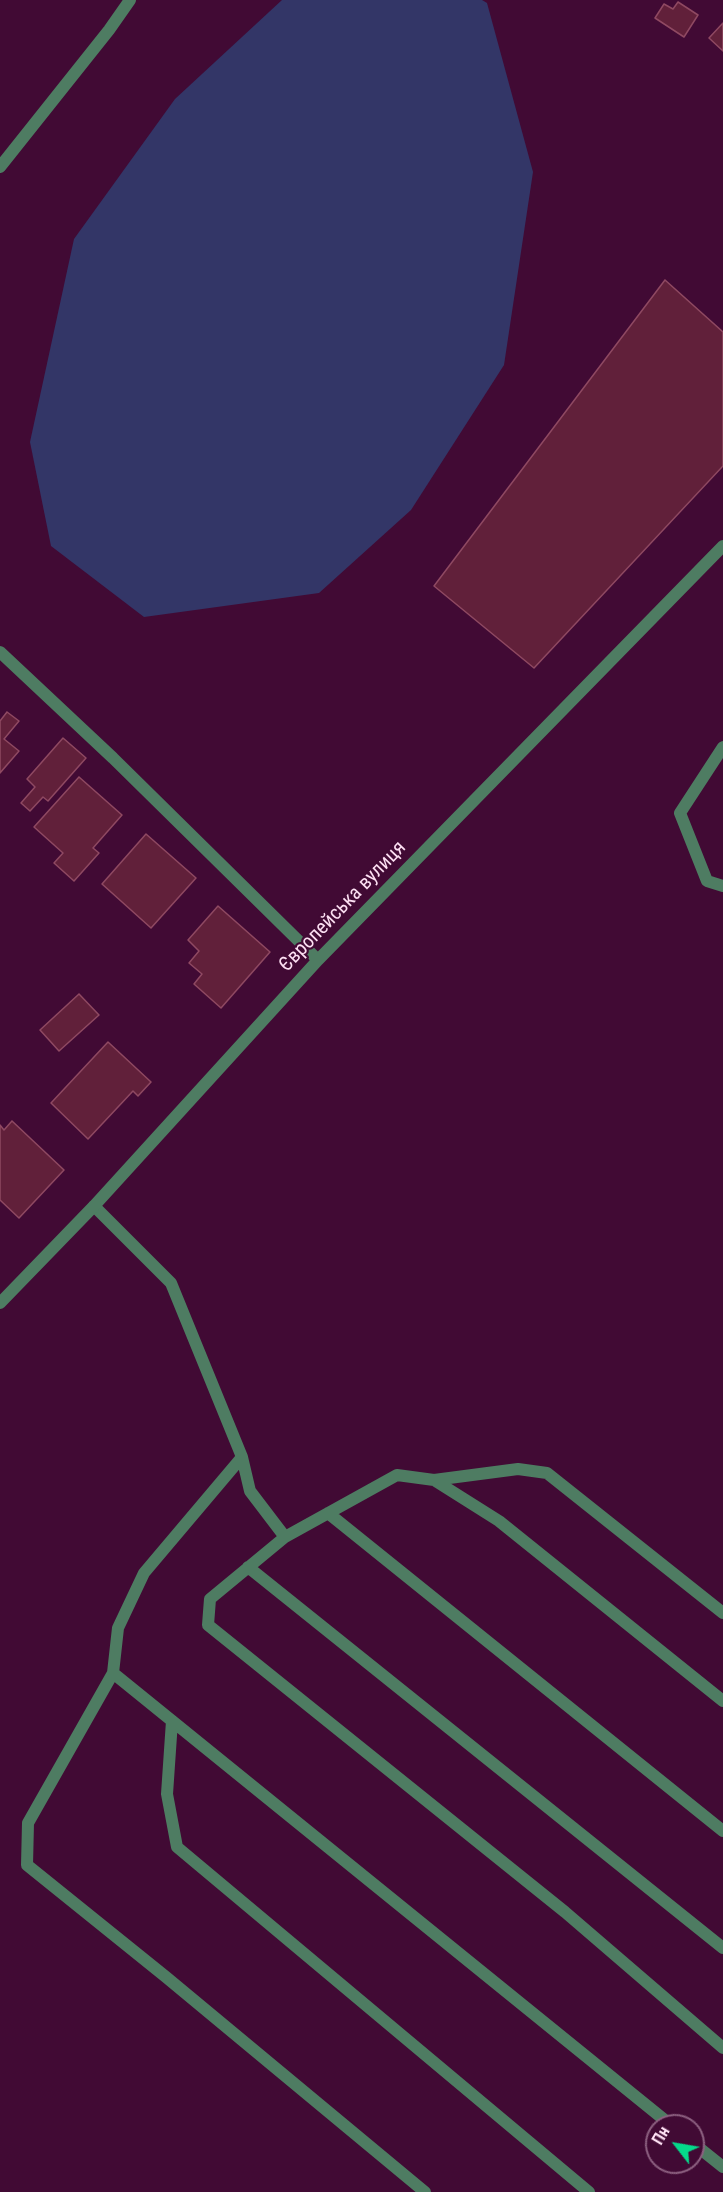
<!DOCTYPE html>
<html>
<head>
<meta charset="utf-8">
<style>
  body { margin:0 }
  #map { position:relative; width:723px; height:2192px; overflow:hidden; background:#410a34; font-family:"Roboto Condensed",sans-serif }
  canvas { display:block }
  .north { position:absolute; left:645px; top:2114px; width:60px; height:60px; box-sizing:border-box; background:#410a34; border:2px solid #8c6080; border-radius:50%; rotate:301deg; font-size:16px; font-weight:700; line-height:24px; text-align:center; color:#fde0f3 }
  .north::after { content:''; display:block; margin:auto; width:21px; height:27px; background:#05d98b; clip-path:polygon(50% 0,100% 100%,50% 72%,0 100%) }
</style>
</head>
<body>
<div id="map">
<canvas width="723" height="2192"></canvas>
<div class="north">Пн</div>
</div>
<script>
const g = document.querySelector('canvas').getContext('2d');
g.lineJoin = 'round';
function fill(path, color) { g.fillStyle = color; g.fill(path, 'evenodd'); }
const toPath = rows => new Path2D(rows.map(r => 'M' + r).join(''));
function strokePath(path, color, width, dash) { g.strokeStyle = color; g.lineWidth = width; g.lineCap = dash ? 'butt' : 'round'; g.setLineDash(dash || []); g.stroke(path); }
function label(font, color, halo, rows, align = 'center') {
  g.font = font + ' "Roboto Condensed",sans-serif'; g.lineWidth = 4.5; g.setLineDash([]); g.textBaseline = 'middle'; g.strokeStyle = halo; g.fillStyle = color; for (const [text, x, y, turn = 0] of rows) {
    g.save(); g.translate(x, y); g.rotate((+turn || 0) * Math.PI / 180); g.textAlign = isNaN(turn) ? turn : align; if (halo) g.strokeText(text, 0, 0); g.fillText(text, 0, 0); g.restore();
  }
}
const water = toPath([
  [282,0,482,0,487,3,533,172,504,365,411,510,319,593,144,617,51,546,30,442,74,239,175,99]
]);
const building = toPath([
  [678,2,698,15,684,37,655,18,664,4,673,9,678,2],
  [723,23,723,51,709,38,723,23],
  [665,280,723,332,723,466,534,668,434,586,665,280],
  [7,712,19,721,4,739,19,751,0,773,0,721,7,712],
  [63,738,86,758,48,801,43,797,30,811,21,803,35,787,27,779,63,738],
  [79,777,122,815,93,848,99,853,74,881,54,863,63,853,34,827,79,777],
  [146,834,196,878,151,928,102,884,146,834],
  [218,906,270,952,221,1008,194,984,202,974,189,963,199,951,188,940,218,906],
  [79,994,99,1015,59,1051,40,1030,79,994],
  [108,1042,151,1082,138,1096,133,1091,88,1139,51,1103,108,1042],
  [12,1121,64,1170,19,1218,0,1200,0,1125,4,1130,12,1121]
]);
const lane = toPath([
  [0,167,109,30,130,0],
  [723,747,680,813,707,881,723,886],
  [94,1206,171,1283,242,1457,250,1491,285,1537,210,1599,208,1625,565,1912,723,2048],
  [242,1457,144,1573,118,1628,113,1673,28,1823,27,1865,166,1977,425,2192],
  [434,1480,518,1469,547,1473,723,1613],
  [328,1513,723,1831],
  [285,1537,397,1475,434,1480,499,1521,723,1701],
  [248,1567,723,1948],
  [113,1673,672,2126],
  [172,1721,167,1794,177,1847,589,2192],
  [693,2143,723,2167]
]);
const street = toPath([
  [0,652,113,758,318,960],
  [0,1303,94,1206,318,960,723,546]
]);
const streetNames = [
  ["Європейська вулиця",343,907,-46]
];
fill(water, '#333667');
fill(building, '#61203a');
strokePath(building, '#8f4962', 1.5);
strokePath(lane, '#4e7c62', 12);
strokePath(street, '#4e7c62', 12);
label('20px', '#fde0f3', '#410a34', streetNames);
</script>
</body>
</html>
